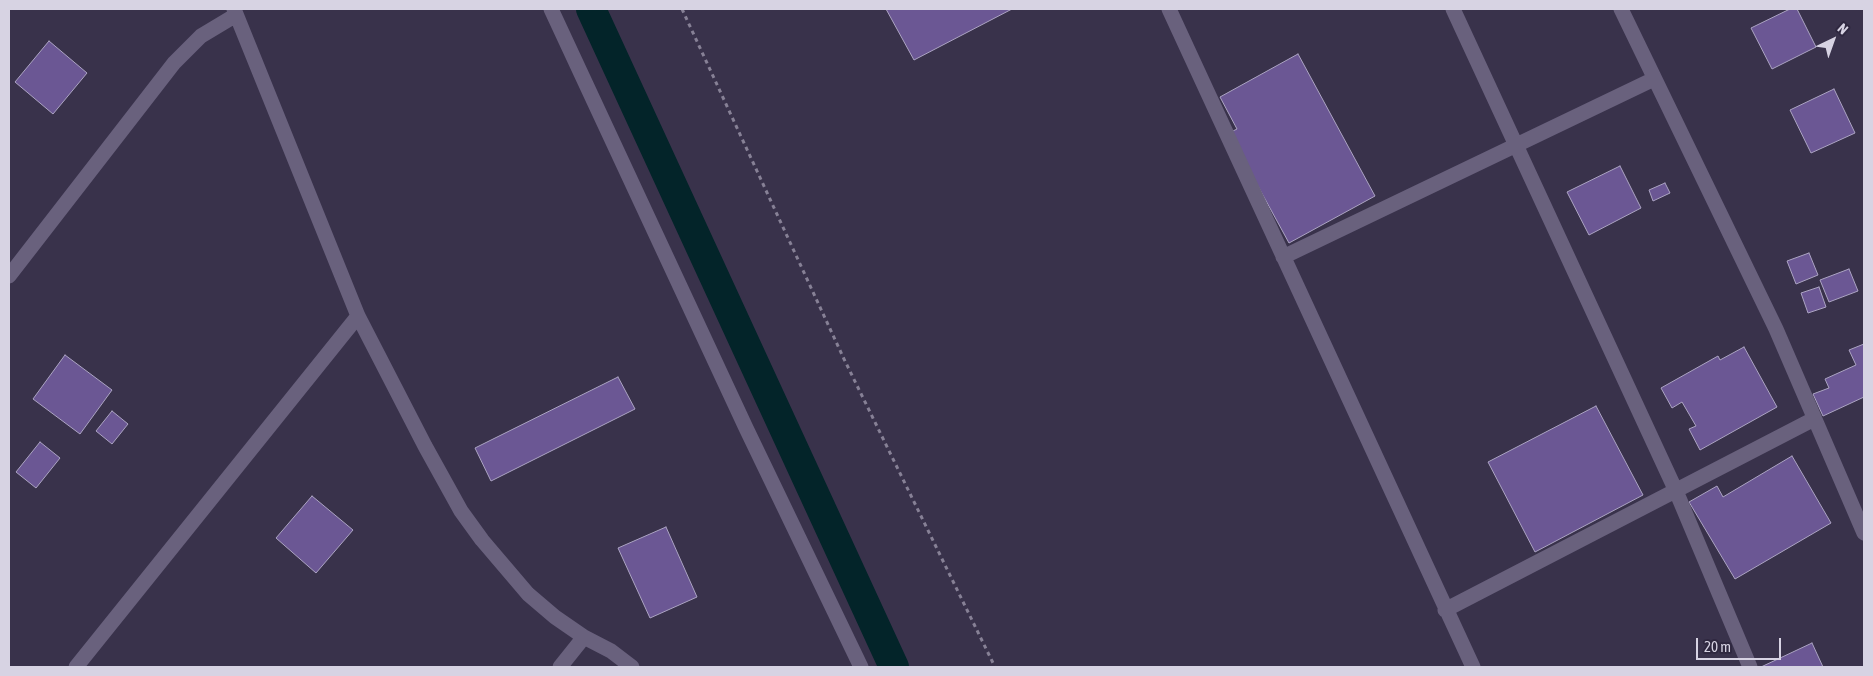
<!DOCTYPE html>
<html>
<head>
<meta charset="utf-8">
<style>
  body { margin:0 }
  #map { position:relative; width:1873px; height:676px; overflow:hidden; background:#39324b; font-family:"Asap Condensed",sans-serif }
  canvas { display:block }
  .frame { position:absolute; inset:0; border:10px solid #d7d3e3; pointer-events:none }
  .north { position:absolute; left:1808px; top:15px; width:50px; height:50px; -webkit-text-stroke:4px #2f2840; paint-order:stroke; rotate:42deg; font-size:14px; font-weight:700; line-height:20px; text-align:center; color:#d7d3e3 }
  .north::after { content:''; display:block; margin:auto; width:18px; height:22px; background:#d7d3e3; clip-path:polygon(50% 0,100% 100%,50% 72%,0 100%) }
  .scale { position:absolute; left:1696px; top:638px; width:85px; height:22px; box-sizing:border-box; border:2px solid #d7d3e3; border-top:0; padding-left:6px; font-size:15px; line-height:18px; white-space:nowrap; color:#d7d3e3; -webkit-text-stroke:4px #2f2840; paint-order:stroke }
</style>
</head>
<body>
<div id="map">
<canvas width="1873" height="676"></canvas>
<div class="frame"></div>
<div class="north">N</div>
<div class="scale">20 m</div>
</div>
<script>
const g = document.querySelector('canvas').getContext('2d');
g.lineJoin = 'round';
const toPath = rows => new Path2D(rows.map(r => 'M' + r).join(''));
function strokePath(path, color, width, dash) { g.strokeStyle = color; g.lineWidth = width; g.lineCap = dash ? 'butt' : 'round'; g.setLineDash(dash || []); g.stroke(path); }
function fill(path, color) { g.fillStyle = color; g.fill(path, 'evenodd'); }
const canal = toPath([
  [591,9,894,667]
]);
const building = toPath([
  [886,9,1012,9,914,60,886,9],
  [1790,9,1797,9,1816,47,1772,69,1751,28,1790,9],
  [49,41,87,73,53,114,15,82,49,41],
  [1298,54,1375,196,1289,243,1229,133,1237,129,1220,97,1298,54],
  [1834,89,1855,133,1811,153,1790,110,1834,89],
  [1620,166,1641,208,1589,235,1567,192,1620,166],
  [1665,183,1670,193,1653,201,1649,190,1665,183],
  [1809,253,1818,275,1796,284,1787,261,1809,253],
  [1849,269,1858,291,1829,302,1820,280,1849,269],
  [1819,287,1826,307,1808,313,1801,293,1819,287],
  [1864,344,1864,397,1823,416,1813,394,1829,388,1825,379,1856,365,1849,350,1864,344],
  [1744,347,1777,407,1700,450,1689,429,1696,426,1682,402,1672,408,1661,388,1718,356,1720,360,1744,347],
  [65,355,112,390,80,434,33,399,65,355],
  [618,377,635,409,491,481,475,448,618,377],
  [1596,406,1643,495,1535,552,1488,462,1596,406],
  [112,411,128,424,112,444,96,431,112,411],
  [40,442,60,458,36,488,16,472,40,442],
  [1792,456,1831,523,1735,579,1689,502,1717,486,1723,497,1792,456],
  [312,496,353,530,316,573,276,538,312,496],
  [666,527,697,597,650,618,618,548,666,527],
  [1812,643,1823,667,1761,667,1812,643]
]);
const path = toPath([
  [682,9,844,359,995,667]
]);
const street = toPath([
  [234,9,358,316,425,446,461,511,482,540,528,594,555,617,584,637,611,651,632,667],
  [551,9,746,428,861,667],
  [1169,9,1473,667],
  [1453,9,1676,491,1750,667],
  [1621,9,1776,329,1864,533],
  [1283,257,1654,79],
  [9,276,174,63,201,36,236,15],
  [1445,610,1814,419],
  [76,667,358,316],
  [560,667,584,637]
]);
strokePath(canal, '#032429', 30);
fill(building, '#6b5794');
strokePath(building, '#aca4c3', 1);
strokePath(path, '#878196', 3, [4, 4]);
strokePath(street, '#69617d', 15);
</script>
</body>
</html>
